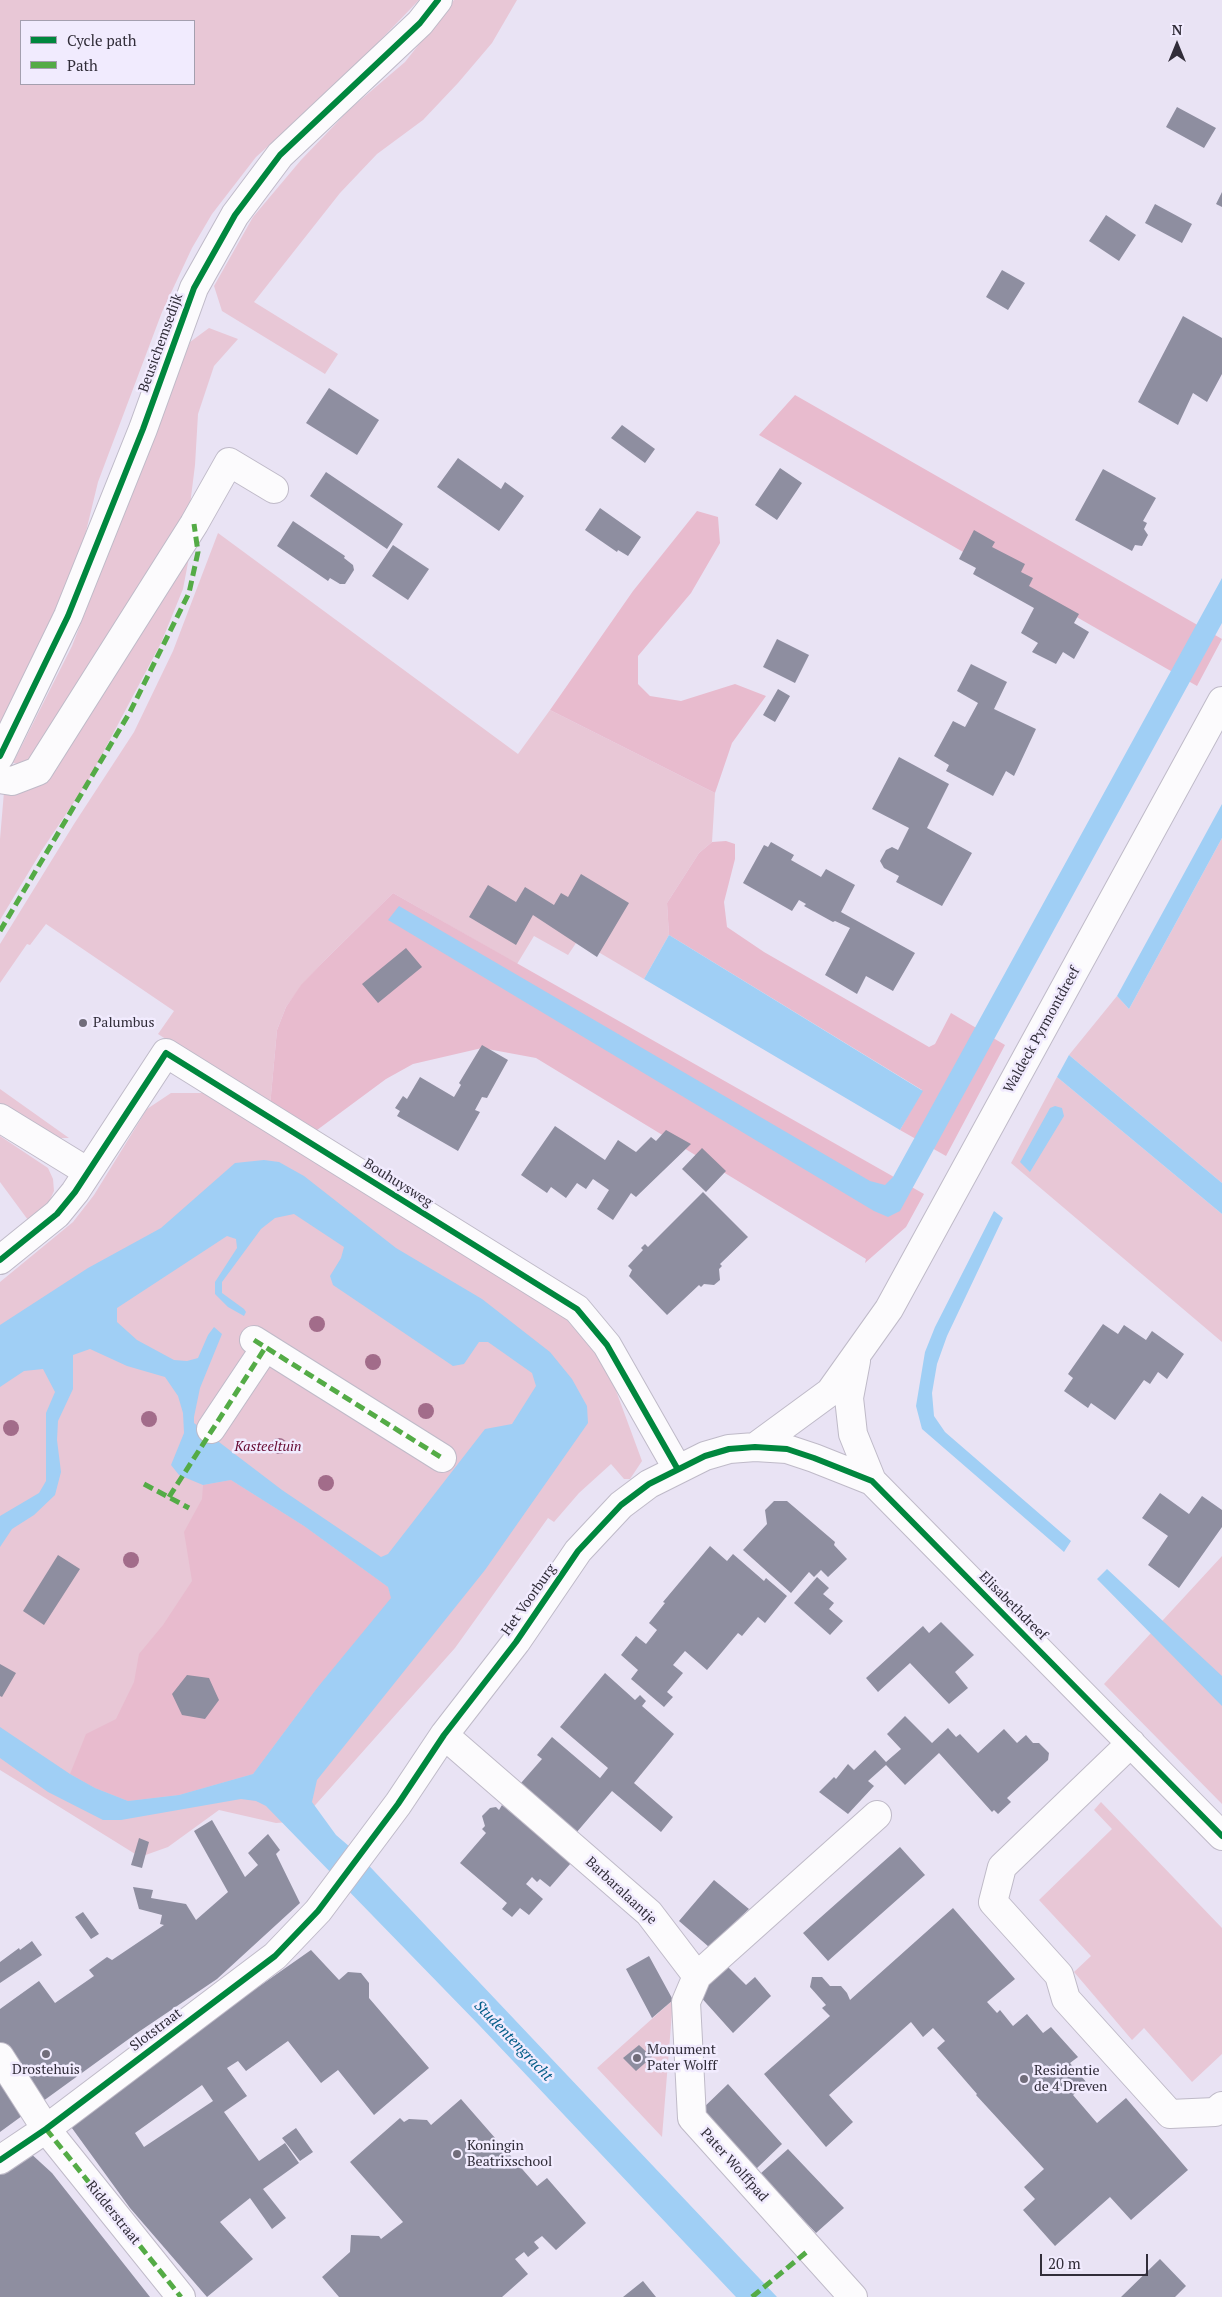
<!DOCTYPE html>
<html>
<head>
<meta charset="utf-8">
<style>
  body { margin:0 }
  #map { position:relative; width:1222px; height:2297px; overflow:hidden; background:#e9e3f4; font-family:"PT Serif",serif }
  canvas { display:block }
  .legend { position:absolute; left:20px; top:20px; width:175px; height:65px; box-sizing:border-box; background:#f1ebfe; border:1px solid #a49faf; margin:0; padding:6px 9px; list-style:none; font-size:15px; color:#312d39 }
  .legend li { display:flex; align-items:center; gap:10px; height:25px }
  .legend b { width:25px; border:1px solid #a49faf }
  .north { position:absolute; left:1152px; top:20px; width:50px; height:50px; -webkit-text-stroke:4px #f1ebfe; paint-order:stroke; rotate:0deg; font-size:14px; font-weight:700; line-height:20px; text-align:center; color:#312d39 }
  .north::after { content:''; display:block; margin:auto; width:18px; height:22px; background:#312d39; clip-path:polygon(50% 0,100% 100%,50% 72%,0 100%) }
  .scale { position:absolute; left:1040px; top:2254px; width:108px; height:22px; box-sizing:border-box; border:2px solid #312d39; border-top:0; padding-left:6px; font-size:15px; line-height:18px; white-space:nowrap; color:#312d39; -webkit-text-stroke:4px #f1ebfe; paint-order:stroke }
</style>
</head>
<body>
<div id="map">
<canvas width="1222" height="2297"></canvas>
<ul class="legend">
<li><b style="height:6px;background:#00873e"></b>Cycle path</li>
<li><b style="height:6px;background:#54ab46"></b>Path</li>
</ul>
<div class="north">N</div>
<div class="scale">20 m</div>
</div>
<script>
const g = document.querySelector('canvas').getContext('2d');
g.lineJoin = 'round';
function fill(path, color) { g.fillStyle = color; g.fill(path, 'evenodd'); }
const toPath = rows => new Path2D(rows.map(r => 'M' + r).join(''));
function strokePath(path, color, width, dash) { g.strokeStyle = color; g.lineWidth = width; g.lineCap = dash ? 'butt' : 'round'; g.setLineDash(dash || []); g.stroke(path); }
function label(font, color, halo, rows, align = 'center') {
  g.font = font + ' "PT Serif",serif'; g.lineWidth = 5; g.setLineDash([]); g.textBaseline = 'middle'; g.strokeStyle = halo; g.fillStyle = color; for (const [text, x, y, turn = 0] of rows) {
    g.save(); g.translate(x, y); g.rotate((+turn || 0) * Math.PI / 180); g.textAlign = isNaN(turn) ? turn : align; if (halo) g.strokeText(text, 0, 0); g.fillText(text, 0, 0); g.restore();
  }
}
const green = toPath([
  [0,0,419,0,341,81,256,157,212,214,192,248,162,312,98,482,82,548,58,616,0,731],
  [21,21,194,21,194,84,21,84],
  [454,0,517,0,492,43,458,83,423,120,377,154,340,193,254,302,338,354,325,374,222,311,214,286,253,217,301,160,350,109,405,62],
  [209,328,238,339,214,366,198,414,195,465,190,505,32,766,13,763,72,646,190,342],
  [218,533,518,754,550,710,715,793,712,842,699,853,667,903,669,935,644,979,578,940,568,955,534,936,517,964,393,893,324,961,302,985,286,1007,277,1030,270,1106,158,1034,174,1011,46,924,30,945,27,944,0,983,0,944,74,824,134,732,173,651],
  [190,552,183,589,161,643,88,781,42,850,0,920,0,839,4,792],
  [1222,838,1222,1183,1069,1055,1117,996,1129,1009],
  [1057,1077,1222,1214,1222,1342,1011,1163],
  [0,1089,69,1138,52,1138,0,1103],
  [171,1093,203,1093,386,1200,523,1285,566,1319,597,1355,615,1388,642,1461,630,1479,624,1479,611,1464,579,1493,554,1522,548,1518,455,1648,301,1821,276,1823,219,1810,168,1847,140,1857,0,1770,0,1282,73,1222,94,1195,147,1109],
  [0,1136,48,1168,53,1179,54,1191,48,1204,28,1220,0,1182],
  [1222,1556,1222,1804,1104,1684],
  [1101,1802,1222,1928,1222,2054,1192,2082,1144,2028,1132,2040,1074,1972,1091,1956,1039,1900,1112,1829,1094,1810],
  [673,2000,662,2137,597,2068]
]);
const forest = toPath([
  [795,395,1222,639,1197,686,759,435],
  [697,511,718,517,720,543,691,593,638,656,638,684,650,696,681,701,735,684,766,696,732,743,715,793,550,710,633,591],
  [726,841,735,844,735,859,724,902,727,927,764,952,929,1047,935,1044,951,1013,1005,1045,946,1156,900,1130,922,1090,669,935,667,903,699,853,712,842],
  [393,893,924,1194,906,1227,865,1263,866,1259,536,1058,482,1048,413,1064,386,1079,313,1133,270,1106,277,1030,286,1007,301,985,324,961],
  [231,1480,304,1526,388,1587,392,1598,317,1688,253,1774,179,1795,128,1801,95,1788,70,1774,86,1734,116,1719,134,1682,139,1654,163,1625,192,1581,184,1532,202,1499,203,1485]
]);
const water = toPath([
  [1222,578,1222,623,900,1211,888,1217,874,1211,388,920,399,906,870,1181,885,1185,893,1177],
  [1222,804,1222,838,1129,1009,1117,996],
  [669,935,923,1091,900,1130,644,979],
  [1069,1055,1222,1183,1222,1214,1057,1077],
  [1055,1106,1062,1108,1064,1116,1030,1172,1020,1162,1050,1108],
  [264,1160,279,1162,304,1176,396,1248,482,1299,550,1352,572,1379,587,1406,588,1423,485,1570,317,1780,312,1802,336,1835,357,1853,777,2297,736,2297,479,2025,266,1806,256,1801,241,1799,121,1820,103,1820,48,1792,0,1758,0,1727,70,1774,95,1788,128,1801,179,1795,253,1774,317,1688,391,1598,388,1587,304,1526,231,1480,203,1485,179,1475,171,1465,184,1433,183,1413,178,1396,165,1377,127,1366,90,1349,73,1355,73,1389,58,1421,57,1440,61,1472,55,1495,34,1515,12,1529,0,1547,0,1516,39,1493,46,1481,46,1413,55,1392,43,1369,24,1371,0,1387,0,1325,88,1268,161,1228,235,1163],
  [294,1214,344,1247,341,1258,330,1276,333,1285,453,1366,464,1364,479,1342,488,1342,532,1373,536,1386,512,1424,485,1429,388,1554,381,1557,282,1490,194,1423,194,1417,200,1388,222,1334,214,1327,208,1335,198,1358,187,1361,174,1360,137,1340,117,1322,117,1308,227,1236,236,1239,237,1248,215,1282,215,1294,228,1307,244,1316,246,1312,244,1309,222,1293,222,1282,261,1229,275,1218],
  [994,1211,1003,1218,947,1336,937,1364,932,1393,934,1416,945,1432,1071,1541,1064,1552,922,1429,916,1406,925,1352,935,1327],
  [1107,1569,1222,1676,1222,1706,1097,1579]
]);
const building = toPath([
  [1177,107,1216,128,1204,148,1166,127],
  [1222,192,1222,207,1216,204],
  [1155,204,1192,224,1182,243,1145,223],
  [1106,215,1136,235,1119,261,1089,241],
  [1002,270,1025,283,1008,310,986,297],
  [1183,316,1222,338,1222,374,1207,402,1193,393,1178,425,1138,402],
  [329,388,379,420,357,455,306,423],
  [622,425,655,449,645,463,611,438],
  [458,458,501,489,505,482,524,496,499,531,437,487],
  [780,468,802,483,777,520,755,505],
  [1103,469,1156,498,1143,521,1147,523,1144,529,1148,535,1142,546,1135,545,1132,551,1075,520],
  [326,472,403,524,387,549,310,496],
  [600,508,641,537,628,556,618,550,617,552,585,530],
  [293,521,345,556,344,558,353,565,354,570,345,584,340,584,330,578,328,581,277,546],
  [974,530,995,542,992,547,1025,564,1021,572,1033,578,1029,586,1079,614,1074,623,1089,632,1074,659,1063,652,1056,664,1032,652,1038,643,1021,633,1034,608,973,574,976,568,959,559],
  [393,545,429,569,408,600,372,576],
  [777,639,809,655,795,683,763,667],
  [971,664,1007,682,994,709,1036,729,1014,776,1006,771,993,796,946,771,949,765,934,756,953,721,965,727,978,703,957,691],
  [778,689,790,696,775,722,763,715],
  [899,757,949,784,927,828,972,853,942,906,896,882,899,876,884,868,880,861,886,850,892,847,898,850,909,828,872,809],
  [771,842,794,855,791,860,821,877,826,869,855,885,841,912,915,953,893,991,866,976,857,994,825,975,850,928,835,921,833,922,804,906,806,904,799,900,792,911,743,883,764,845,768,847],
  [581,874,629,903,597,957,533,915,516,945,469,917,488,885,516,902,525,887,554,905,561,893,568,897],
  [406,948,422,967,378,1003,362,984],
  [482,1045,508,1060,487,1098,482,1097,475,1110,480,1112,458,1151,397,1116,400,1111,395,1108,403,1096,407,1099,420,1077,454,1097,461,1085,459,1083],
  [555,1126,605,1160,618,1140,636,1152,651,1137,656,1141,666,1130,691,1144,636,1197,631,1193,613,1220,597,1209,609,1190,593,1179,586,1189,577,1183,566,1198,551,1187,547,1193,521,1175],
  [702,1148,726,1171,706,1192,682,1169],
  [703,1192,748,1237,720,1264,722,1266,719,1269,720,1280,714,1285,704,1284,701,1287,699,1285,667,1315,629,1276,632,1270,628,1266,643,1250,641,1248,645,1244,648,1247],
  [1103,1324,1118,1334,1124,1325,1146,1340,1152,1331,1184,1354,1167,1379,1158,1372,1150,1384,1144,1380,1115,1420,1091,1403,1088,1408,1064,1391,1073,1378,1068,1374],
  [1160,1493,1189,1514,1202,1496,1222,1510,1222,1527,1179,1588,1148,1565,1168,1536,1142,1518],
  [774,1501,787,1501,835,1542,834,1545,847,1559,828,1577,821,1570,814,1577,809,1572,791,1593,743,1550,767,1524,765,1510],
  [710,1546,727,1561,733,1554,764,1581,766,1578,787,1596,765,1623,758,1617,742,1636,738,1633,707,1670,685,1651,673,1665,683,1673,667,1692,673,1697,664,1707,631,1679,638,1670,621,1655,636,1636,646,1644,657,1630,649,1623,665,1603,663,1602],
  [58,1555,80,1569,44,1625,23,1611],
  [817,1577,829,1588,823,1594,834,1603,829,1609,843,1621,830,1635,794,1603],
  [941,1622,974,1655,955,1672,968,1688,949,1704,910,1663,878,1692,866,1678,923,1626,929,1633],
  [0,1664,16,1673,2,1697,0,1696],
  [605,1673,635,1700,640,1695,646,1701,642,1706,674,1734,634,1783,673,1817,661,1832,612,1791,576,1833,521,1783,542,1759,537,1755,552,1737,600,1778,608,1768,560,1727],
  [187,1675,209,1678,219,1700,205,1719,182,1715,172,1694],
  [905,1716,932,1743,948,1728,956,1737,960,1734,978,1753,1004,1729,1017,1743,1026,1735,1033,1743,1039,1743,1049,1753,1048,1760,1007,1798,1011,1802,998,1814,994,1810,992,1812,939,1753,905,1785,886,1765,868,1781,874,1786,848,1814,819,1792,834,1777,836,1779,848,1764,854,1770,875,1750,886,1762,901,1749,887,1734],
  [502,1805,571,1863,550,1887,540,1879,537,1882,532,1877,526,1884,543,1899,529,1915,520,1908,512,1917,502,1909,507,1903,460,1863,486,1833,482,1829,485,1826,482,1816,490,1808,496,1807,499,1810],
  [212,1820,245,1877,258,1865,248,1853,268,1834,280,1850,276,1854,300,1903,217,1979,137,2033,39,2104,0,2042,0,2009,39,1981,55,2003,94,1976,89,1970,107,1957,112,1960,164,1925,160,1924,162,1915,139,1909,133,1887,153,1890,151,1898,186,1904,196,1920,228,1892,194,1831],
  [139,1838,149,1842,142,1868,131,1865],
  [900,1847,925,1875,828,1961,803,1933],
  [714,1880,749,1909,709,1947,679,1921],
  [953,1908,1015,1979,987,2002,997,2013,1000,2010,1013,2026,1027,2014,1043,2033,1051,2027,1078,2057,1070,2063,1087,2083,1073,2095,1097,2123,1126,2098,1188,2170,1131,2220,1110,2197,1055,2246,1023,2210,1035,2199,1024,2187,1044,2169,976,2095,977,2094,937,2048,945,2041,933,2028,923,2037,911,2022,829,2095,853,2122,826,2147,764,2074,830,2016,822,2008,826,2005,810,1987,812,1977,822,1977,830,1986,841,1986,847,1993,850,2000],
  [83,1912,99,1934,91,1939,75,1917],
  [32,1941,42,1955,0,1983,0,1962,19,1948,20,1950],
  [311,1950,339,1980,348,1972,361,1973,369,1983,369,1998,429,2068,374,2115,338,2070,321,2083,288,2041,246,2071,238,2061,227,2068,247,2096,224,2112,259,2161,285,2143,299,2163,263,2189,286,2218,272,2229,250,2198,220,2222,253,2259,207,2297,130,2208,69,2124,177,2044],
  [202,2085,213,2101,144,2147,135,2133],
  [649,1956,673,2000,652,2018,626,1969],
  [727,1966,746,1985,755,1977,771,1996,733,2033,698,1994],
  [639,2045,652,2057,636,2071,623,2058],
  [0,2075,26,2113,0,2132],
  [728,2084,782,2144,756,2169,701,2110],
  [461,2099,537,2186,547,2178,586,2223,556,2250,542,2236,534,2242,539,2248,528,2257,524,2252,515,2259,528,2274,502,2297,339,2297,322,2277,350,2252,351,2235,379,2236,381,2239,403,2222,350,2162,400,2118,404,2122,409,2119,427,2120,431,2125],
  [296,2128,313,2152,300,2161,282,2138],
  [788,2149,844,2208,816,2233,760,2174],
  [28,2151,52,2173,150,2297,0,2297,0,2171],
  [1160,2259,1186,2286,1175,2297,1121,2297],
  [643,2281,656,2297,623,2297]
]);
const minor = toPath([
  [0,756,68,616,143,429,194,288,235,215,280,155,420,23,438,0],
  [0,779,12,781,38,771,194,524,229,462,274,489],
  [0,1118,88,1172],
  [0,1260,57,1214,75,1192,166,1053,577,1309,607,1345,677,1468],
  [254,1340,442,1458],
  [856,1361,849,1398,853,1434,872,1481],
  [211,1429,265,1348],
  [755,1447,830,1392,889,1309,1222,701],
  [444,1735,649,1913,697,1976,877,1815],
  [1131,1743,1002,1867,993,1902,1059,1975,1066,1999,1170,2114,1215,2112,1222,2106],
  [697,1976,686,2002,692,2118,853,2297],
  [0,2057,46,2129,181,2297],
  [0,2160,46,2129,275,1956,318,1911,398,1804,444,1735,516,1642,578,1551,621,1505,649,1484,705,1456,729,1449,755,1447,787,1449,814,1458,872,1481,1222,1836]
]);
const quiet = toPath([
  [0,931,130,712,189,593,198,552,194,524],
  [254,1340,442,1458],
  [144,1484,189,1508],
  [169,1497,265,1348],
  [46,2129,181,2297],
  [752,2297,809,2250]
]);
const cycleway = toPath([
  [0,756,68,616,143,429,194,288,235,215,280,155,420,23,438,0],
  [0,1260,57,1214,75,1192,166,1053,577,1309,607,1345,677,1468],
  [0,2160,46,2129,275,1956,318,1911,398,1804,444,1735,516,1642,578,1551,621,1505,649,1484,705,1456,729,1449,755,1447,787,1449,814,1458,872,1481,1222,1836]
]);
const trees = [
  [317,1324],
  [373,1362],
  [426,1411],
  [149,1419],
  [11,1428],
  [279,1446],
  [326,1483],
  [131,1560]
];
const markers = [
  [83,1023,5,"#716d7a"],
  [46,2054,5,"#716d7a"],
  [637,2058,5,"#716d7a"],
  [1024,2079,5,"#716d7a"],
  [457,2154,5,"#716d7a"]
];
const streetNames = [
  ["Beusichemsedijk",161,343,-70],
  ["Waldeck Pyrmontdreef",1042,1030,-61],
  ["Bouhuysweg",398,1183,32],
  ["Het Voorburg",529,1600,-55],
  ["Elisabethdreef",1013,1606,45],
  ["Barbaralaantje",621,1891,43],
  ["Slotstraat",156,2030,-37],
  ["Pater Wolffpad",734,2165,48],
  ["Ridderstraat",113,2213,51]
];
const poiNames = [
  ["Palumbus",93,1023],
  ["Monument",647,2050],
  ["Pater Wolff",647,2066],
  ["Drostehuis",46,2070,"center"],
  ["Residentie",1034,2071],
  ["de 4 Dreven",1034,2087],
  ["Koningin",467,2146],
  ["Beatrixschool",467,2162]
];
const parkNames = [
  ["Kasteeltuin",268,1447]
];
const waterNames = [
  ["Studentengracht",513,2041,46]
];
fill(green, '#e8c7d6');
fill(forest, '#e8bbce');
fill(water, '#a0cff5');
fill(building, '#8e8ea0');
strokePath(minor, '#bfbac8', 30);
strokePath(minor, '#fcfbfd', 28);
strokePath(quiet, '#54ab46', 5, [10, 5]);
strokePath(cycleway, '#00873e', 6);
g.fillStyle = '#a26c8a';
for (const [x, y] of trees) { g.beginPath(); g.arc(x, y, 8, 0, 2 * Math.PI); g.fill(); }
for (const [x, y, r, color] of markers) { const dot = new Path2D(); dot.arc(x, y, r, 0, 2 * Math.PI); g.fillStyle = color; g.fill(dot); strokePath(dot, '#f1ebfe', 2); }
label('14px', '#312d39', '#f1ebfe', streetNames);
label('14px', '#312d39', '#f1ebfe', poiNames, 'left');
label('italic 14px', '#670b33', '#f1ebfe', parkNames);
label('italic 15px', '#025d88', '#f1ebfe', waterNames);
</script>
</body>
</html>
